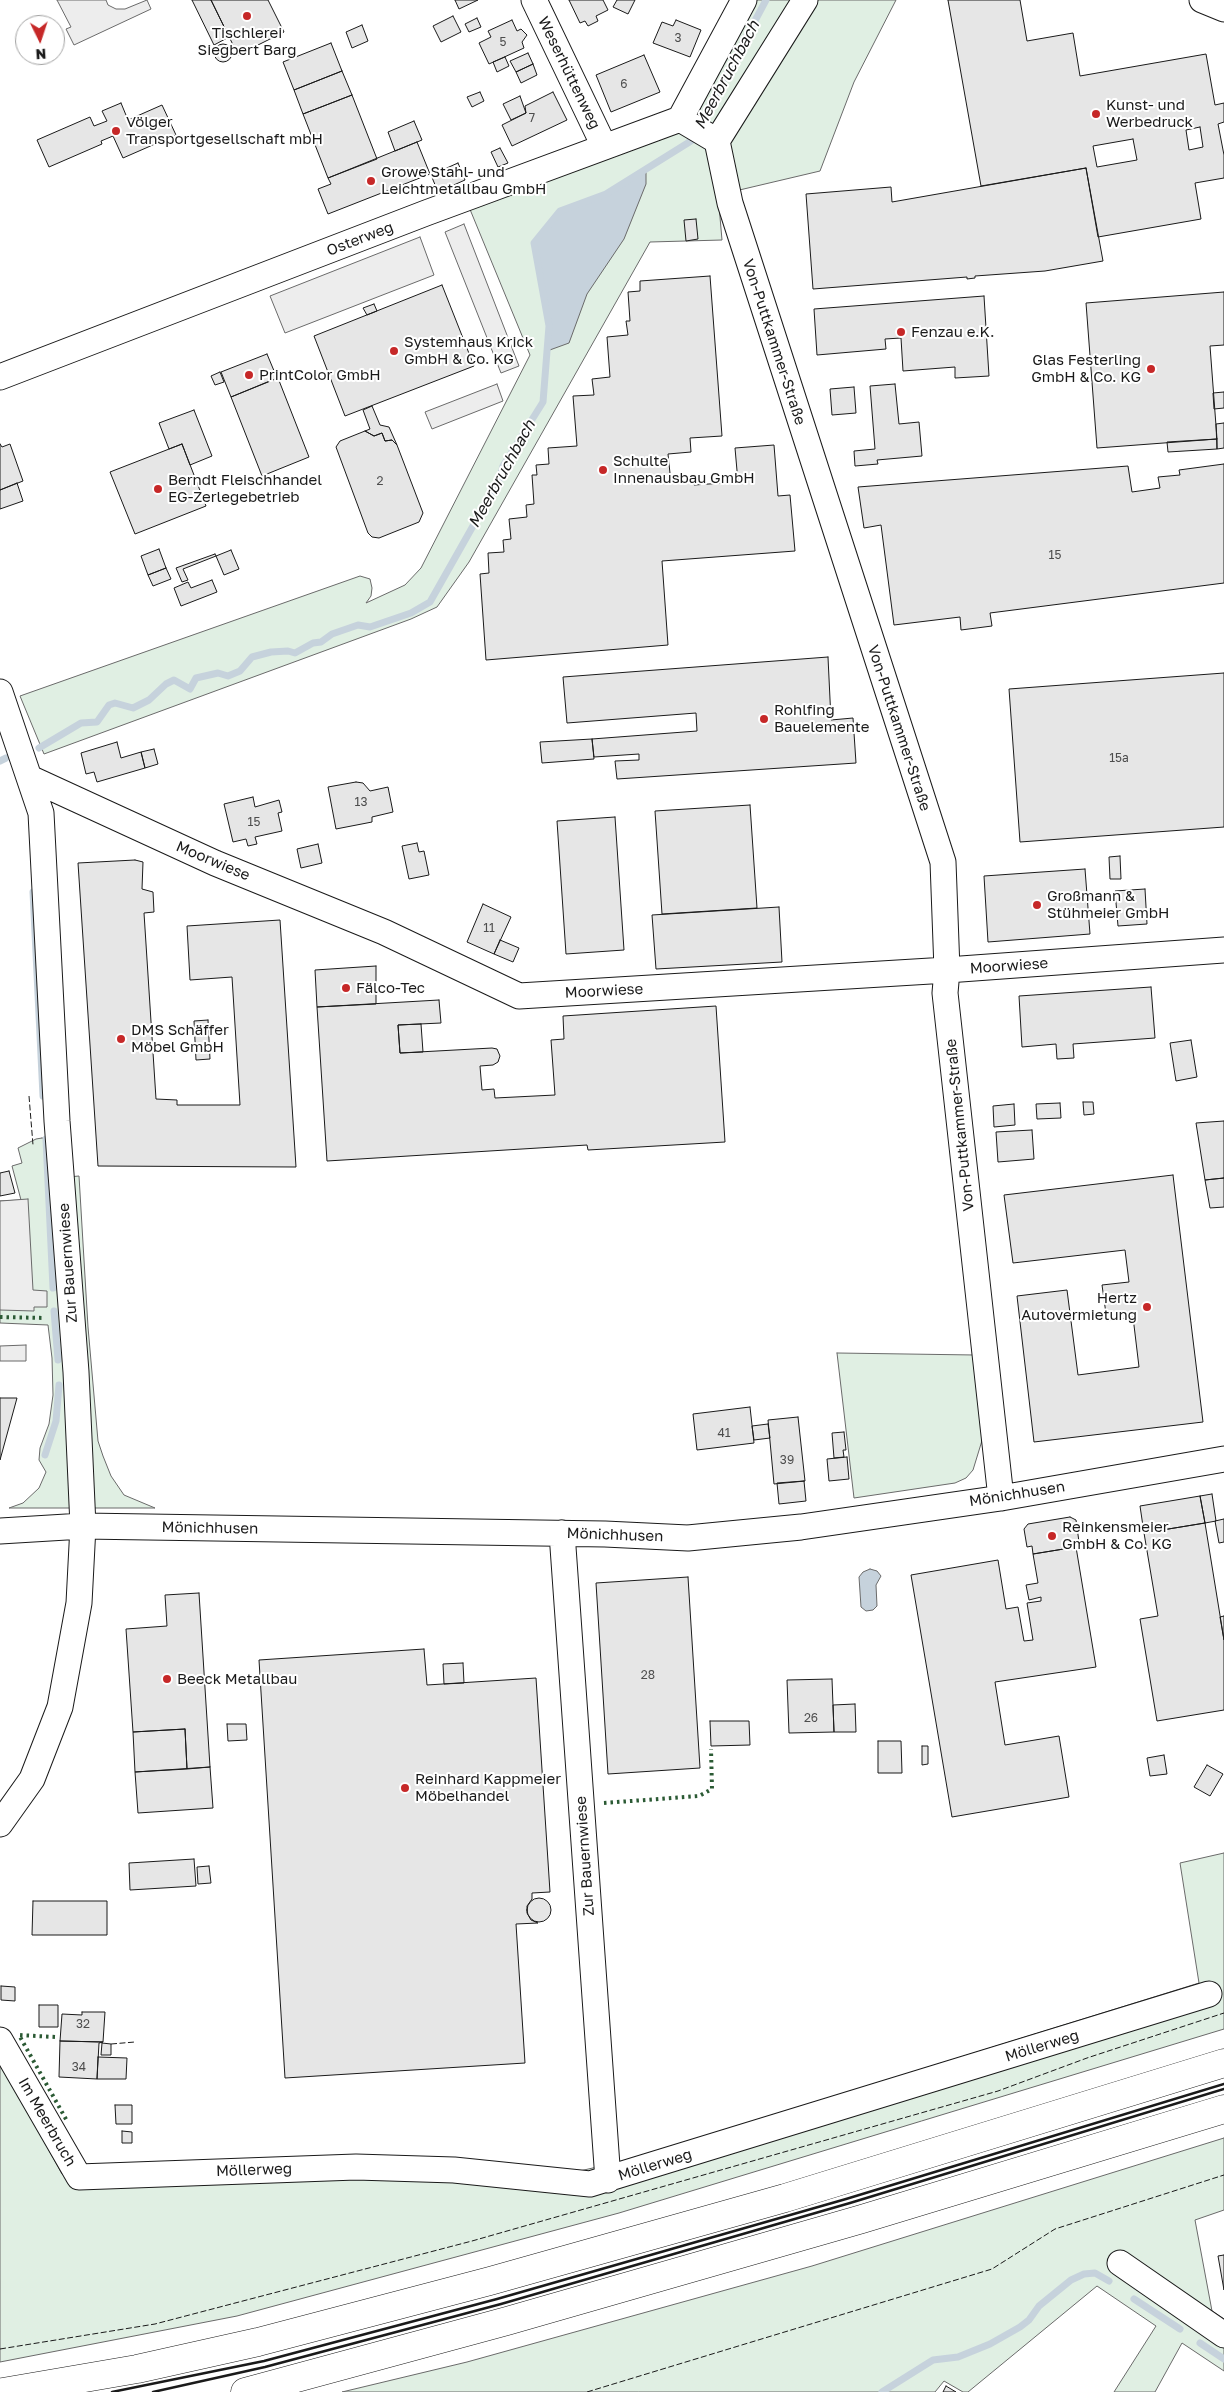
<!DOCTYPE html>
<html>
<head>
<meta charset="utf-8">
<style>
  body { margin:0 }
  #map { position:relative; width:1224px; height:2392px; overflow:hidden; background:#fff; font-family:"Golos Text",sans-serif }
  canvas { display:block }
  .north { position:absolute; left:15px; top:15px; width:50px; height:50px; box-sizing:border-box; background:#fff; border:1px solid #a3a3a3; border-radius:50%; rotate:176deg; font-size:14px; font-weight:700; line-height:20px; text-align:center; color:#1a1a1a }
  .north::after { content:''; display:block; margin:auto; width:18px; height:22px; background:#c62828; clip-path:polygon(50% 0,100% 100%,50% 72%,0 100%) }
</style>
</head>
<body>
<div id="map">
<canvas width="1224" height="2392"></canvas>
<div class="north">N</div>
</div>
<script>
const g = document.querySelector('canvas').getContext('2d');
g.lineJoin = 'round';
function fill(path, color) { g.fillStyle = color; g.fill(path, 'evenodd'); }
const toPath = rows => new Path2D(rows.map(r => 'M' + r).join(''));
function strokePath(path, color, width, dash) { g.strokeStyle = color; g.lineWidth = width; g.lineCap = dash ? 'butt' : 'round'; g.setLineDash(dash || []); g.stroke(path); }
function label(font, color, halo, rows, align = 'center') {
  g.font = font + ' "Golos Text",sans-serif'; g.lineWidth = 4; g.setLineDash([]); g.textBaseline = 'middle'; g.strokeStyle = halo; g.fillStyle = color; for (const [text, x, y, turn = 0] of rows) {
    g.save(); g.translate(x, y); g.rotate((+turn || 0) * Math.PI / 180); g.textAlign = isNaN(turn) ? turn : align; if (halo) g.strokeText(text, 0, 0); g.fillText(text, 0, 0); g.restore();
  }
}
const green = toPath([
  [748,0,896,0,854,82,820,171,731,192,721,139,678,109,748,0],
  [674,127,714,148,722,240,650,242,469,562,437,607,411,619,44,754,20,696,360,576,370,579,372,588,371,596,366,603,405,585,421,568,530,355,469,207,674,127],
  [42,1138,50,1140,57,1178,79,1176,88,1327,98,1441,103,1456,111,1476,124,1495,155,1508,9,1508,23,1503,39,1488,46,1472,39,1460,40,1448,49,1424,53,1395,52,1358,48,1325,0,1323,0,1201,21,1200,12,1166,22,1163,18,1148,36,1139,42,1138],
  [837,1353,975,1355,984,1434,973,1470,966,1478,955,1483,854,1498,837,1353],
  [1224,1853,1224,2029,619,2213,237,2316,0,2362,0,2061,62,2174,85,2170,558,2176,636,2158,1199,1983,1180,1863,1224,1853],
  [1224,2138,1224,2210,1195,2220,1212,2311,1224,2319,1224,2371,1182,2343,1155,2392,1114,2392,1156,2326,1097,2286,968,2392,963,2392,944,2381,935,2392,342,2392,467,2362,812,2266,1224,2138]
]);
const parking = toPath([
  [57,0,106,0,108,5,116,9,125,9,147,0,151,9,74,45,66,29,71,27,57,0],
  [464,224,519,366,501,373,445,232,464,224],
  [420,237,434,275,285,333,270,296,420,237],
  [497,384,503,401,432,429,425,412,497,384],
  [28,1199,33,1290,47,1291,47,1307,34,1307,34,1311,0,1310,0,1201,28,1199],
  [26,1345,26,1361,0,1361,0,1346,26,1345]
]);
const water = toPath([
  [646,170,646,184,624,239,587,294,569,343,547,351,549,326,534,243,560,211,606,194,646,170],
  [870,1569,877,1571,881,1576,876,1585,877,1606,873,1610,866,1611,861,1607,859,1577,863,1572,870,1569]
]);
const stream = toPath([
  [39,748,81,723,97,722,109,705,115,703,133,708,149,700,166,684,174,680,190,689,196,678,218,673,228,676,240,671,252,657,271,652,288,651,295,653,313,643,321,642,332,634,358,625,370,627,411,613,430,602,499,480,503,466,543,402,549,326,534,243,560,211,606,194,691,141,766,0],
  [0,761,6,758],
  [33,892,43,1096],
  [46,1139,53,1288],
  [54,1311,58,1360],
  [45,1455,56,1421,59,1385],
  [1134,2299,1180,2329],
  [1200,2343,1224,2359],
  [882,2392,933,2360,958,2357,990,2344,1020,2327,1029,2320,1039,2306,1071,2280,1084,2274,1095,2273,1109,2281]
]);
const building = toPath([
  [192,0,211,0,229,37,214,45,192,0],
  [211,0,268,0,284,32,238,55,211,0],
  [455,0,478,0,459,9,455,0],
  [569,0,603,0,608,10,596,16,598,21,588,26,585,21,580,23,569,0],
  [617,0,635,0,628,14,613,7,617,0],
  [948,0,1020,0,1027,41,1073,33,1080,76,1206,54,1215,105,1224,103,1224,122,1218,124,1224,155,1224,178,1195,183,1201,219,1098,237,1086,168,981,186,948,0],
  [1200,127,1203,147,1189,150,1186,130,1200,127],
  [1133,139,1137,160,1097,167,1093,146,1133,139],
  [453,16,461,32,441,42,433,26,453,16],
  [477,18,481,27,469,32,465,24,477,18],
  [512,20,517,31,521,29,527,35,522,42,524,48,489,64,479,43,491,37,488,31,512,20],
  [676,20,701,30,690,57,653,43,662,22,673,26,676,20],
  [362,25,368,41,352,48,346,32,362,25],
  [331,43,342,71,294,90,283,62,331,43],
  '214 53a9 9 0 1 1 18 0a9 9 0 1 1-18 0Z',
  [528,53,533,64,516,72,510,61,528,53],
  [644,55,660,92,611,112,596,75,644,55],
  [505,57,509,66,497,72,493,62,505,57],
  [533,64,537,75,521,83,516,72,533,64],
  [342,71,352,95,303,114,294,90,342,71],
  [480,92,484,101,472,107,467,97,480,92],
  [553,92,567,120,512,146,502,125,526,113,525,106,553,92],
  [352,95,377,159,328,178,303,114,352,95],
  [520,96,526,113,511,120,503,104,520,96],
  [121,103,128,120,162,105,176,135,162,142,160,138,153,141,155,144,123,158,113,136,101,141,102,144,49,167,37,140,90,117,94,126,107,121,102,111,121,103],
  [414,121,422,140,395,151,388,132,414,121],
  [417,142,430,174,328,214,318,189,331,184,328,178,417,142],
  [500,148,508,163,498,167,491,152,500,148],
  [458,163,465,180,438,192,431,175,458,163],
  [1086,168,1103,261,1045,271,975,276,975,278,967,279,967,277,813,289,806,194,891,187,892,202,1086,168],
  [696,219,698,239,686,241,684,220,696,219],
  [710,276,722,436,690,438,691,452,668,454,671,483,694,482,694,485,738,482,735,448,774,445,778,496,790,495,795,551,662,561,668,645,486,660,480,574,489,573,488,553,504,552,503,540,511,539,509,519,527,517,526,505,534,504,532,475,537,475,536,465,549,464,548,448,577,446,573,396,594,395,592,379,610,377,607,337,628,335,626,321,630,321,628,292,640,291,640,281,710,276],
  [442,285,474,366,345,416,314,336,442,285],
  [1224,292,1224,345,1210,346,1217,439,1097,448,1086,303,1224,292],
  [984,296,989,376,955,378,955,367,903,371,901,338,885,339,886,349,817,355,814,309,984,296],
  [374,304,377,311,367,315,363,308,374,304],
  [267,354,277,378,231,397,221,372,267,354],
  [220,372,224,382,215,385,211,376,220,372],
  [278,378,309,457,262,476,231,397,278,378],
  [895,384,899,424,919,422,922,456,877,460,878,464,855,466,854,451,875,449,870,386,895,384],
  [854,387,856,413,832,415,830,389,854,387],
  [1224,392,1224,408,1214,409,1213,393,1224,392],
  [372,406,380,425,389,427,397,445,392,440,385,441,382,433,374,436,365,431,370,429,363,410,372,406],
  [194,410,212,456,190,465,182,444,169,449,159,423,194,410],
  [1224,423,1224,448,1217,449,1216,424,1224,423],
  [365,431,374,436,382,433,385,441,392,440,397,445,423,513,419,522,379,538,372,537,368,533,336,447,340,441,365,431],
  [1217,439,1217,449,1168,452,1167,442,1217,439],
  [0,444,2,447,10,444,23,481,0,490,0,444],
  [182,444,206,506,135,534,110,472,182,444],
  [1224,464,1224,583,990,613,992,626,961,630,960,617,894,625,881,525,864,528,858,487,1128,466,1132,492,1160,488,1158,477,1180,475,1179,470,1224,464],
  [17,483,23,501,0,509,0,490,17,483],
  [159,549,166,568,148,575,141,556,159,549],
  [231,550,239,569,224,575,216,556,231,550],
  [215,554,216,556,183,569,188,580,182,582,176,568,215,554],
  [166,568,171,579,153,586,148,575,166,568],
  [212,580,217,592,181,606,174,588,188,582,191,588,212,580],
  [828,657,831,720,853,718,856,763,617,779,615,761,639,760,639,754,594,757,592,739,697,731,696,713,567,723,563,677,828,657],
  [1224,673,1224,827,1020,842,1009,689,1224,673],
  [592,739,594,759,542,763,540,742,592,739],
  [117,742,121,758,141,752,145,768,97,782,94,772,86,774,81,753,117,742],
  [154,749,158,764,145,768,141,752,154,749],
  [356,782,363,783,370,791,388,787,393,812,372,817,372,822,336,829,328,787,356,782],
  [253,797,255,807,279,800,282,812,278,813,282,831,255,837,257,844,248,846,246,839,233,842,224,804,253,797],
  [750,805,757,908,662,914,655,811,750,805],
  [615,817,624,950,566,954,557,821,615,817],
  [417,843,419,852,424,851,429,875,409,879,402,846,417,843],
  [318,844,322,863,301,868,297,849,318,844],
  [1120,856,1121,879,1110,879,1109,857,1120,856],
  [135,860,143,862,142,889,153,892,154,912,144,913,156,1099,177,1100,177,1105,240,1105,232,977,190,980,187,926,280,920,296,1167,98,1166,78,863,135,860],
  [1085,869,1090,934,988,942,984,876,1085,869],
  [1145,889,1147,924,1118,926,1115,891,1145,889],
  [483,904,511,917,494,954,467,942,483,904],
  [779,907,782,962,656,969,652,915,779,907],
  [500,940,519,948,513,962,494,954,500,940],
  [376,966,376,1004,317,1007,315,970,376,966],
  [1151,987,1155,1038,1073,1044,1074,1058,1057,1059,1056,1044,1022,1047,1019,996,1151,987],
  [439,1000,441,1023,398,1025,400,1053,492,1048,497,1049,500,1056,498,1062,493,1065,480,1066,482,1090,494,1089,495,1098,555,1095,551,1040,564,1039,563,1016,716,1006,725,1142,588,1150,587,1145,327,1161,317,1007,439,1000],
  [208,1020,210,1059,196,1060,194,1021,208,1020],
  [421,1024,423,1052,400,1053,398,1025,421,1024],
  [1191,1040,1197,1077,1176,1081,1170,1043,1191,1040],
  [1083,1102,1093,1102,1094,1114,1084,1115,1083,1102],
  [1060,1103,1061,1118,1037,1119,1036,1104,1060,1103],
  [1014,1104,1015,1125,994,1127,993,1106,1014,1104],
  [1224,1121,1224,1178,1205,1180,1196,1123,1224,1121],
  [1032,1130,1034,1159,998,1162,996,1132,1032,1130],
  [9,1171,15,1193,0,1196,0,1173,9,1171],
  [1173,1175,1203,1422,1034,1442,1017,1296,1067,1290,1078,1375,1139,1367,1133,1317,1107,1321,1102,1285,1129,1282,1125,1250,1013,1263,1004,1195,1173,1175],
  [1224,1178,1224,1207,1210,1208,1205,1180,1224,1178],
  [0,1398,17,1398,0,1460,0,1398],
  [750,1407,754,1443,697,1450,693,1414,750,1407],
  [798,1417,805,1481,774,1484,768,1420,798,1417],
  [768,1424,770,1438,754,1440,752,1426,768,1424],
  [844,1432,846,1450,843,1450,844,1457,834,1458,832,1433,844,1432],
  [847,1457,849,1479,829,1481,827,1459,847,1457],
  [804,1481,806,1501,779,1504,777,1483,804,1481],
  [1212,1494,1216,1521,1205,1523,1200,1496,1212,1494],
  [1200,1496,1205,1523,1144,1533,1140,1506,1200,1496],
  [1070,1517,1076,1520,1079,1542,1076,1547,1033,1554,1032,1546,1027,1547,1024,1529,1028,1524,1070,1517],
  [1224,1519,1224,1542,1219,1543,1215,1521,1224,1519],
  [1205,1523,1224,1640,1224,1710,1157,1721,1140,1619,1158,1616,1144,1533,1205,1523],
  [1076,1547,1096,1667,995,1682,1005,1745,1059,1736,1069,1797,952,1817,911,1575,998,1560,1006,1609,1018,1607,1024,1641,1033,1640,1027,1603,1041,1601,1041,1597,1029,1600,1026,1585,1038,1583,1033,1554,1076,1547],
  [688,1577,700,1768,608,1774,596,1583,688,1577],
  [199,1593,210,1767,187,1769,185,1729,133,1732,126,1629,167,1626,165,1595,199,1593],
  [1224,1616,1224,1640,1220,1617,1224,1616],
  [424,1649,427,1685,536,1678,550,1892,532,1893,532,1899,527,1906,527,1913,531,1920,538,1923,516,1924,525,2063,285,2078,259,1660,424,1649],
  [463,1663,464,1683,444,1684,443,1664,463,1663],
  [832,1679,834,1732,789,1733,787,1680,832,1679],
  [855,1704,856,1732,834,1732,833,1705,855,1704],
  [710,1721,749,1721,750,1745,711,1746,710,1721],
  [227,1724,246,1724,247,1740,228,1741,227,1724],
  [185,1729,187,1769,135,1772,133,1732,185,1729],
  [878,1741,901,1741,902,1773,878,1773,878,1741],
  [922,1746,928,1746,928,1764,922,1765,922,1746],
  [1164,1755,1167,1774,1150,1776,1147,1758,1164,1755],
  [1207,1765,1223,1774,1210,1796,1194,1787,1207,1765],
  [210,1767,213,1808,138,1813,135,1772,210,1767],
  [194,1859,196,1886,130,1890,129,1863,194,1859],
  [209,1866,211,1883,198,1884,197,1867,209,1866],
  '527 1910a12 12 0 1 1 24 0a12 12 0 1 1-24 0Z',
  [33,1901,107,1901,107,1935,32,1935,33,1901],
  [1,1986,15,1987,15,2001,1,2000,1,1986],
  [39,2005,58,2005,58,2027,39,2027,39,2005],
  [82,2012,105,2012,103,2042,60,2041,62,2014,82,2015,82,2012],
  [60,2041,103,2042,99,2043,97,2079,59,2077,60,2041],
  [102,2043,111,2044,111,2055,101,2055,102,2043],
  [98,2057,127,2058,126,2079,97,2079,98,2057],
  [115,2105,132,2105,132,2124,116,2124,115,2105],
  [122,2131,132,2132,132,2143,122,2143,122,2131],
  [1224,2255,1224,2290,1218,2256,1224,2255],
  [946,2386,956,2392,943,2392,946,2386]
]);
const minor = toPath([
  [534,0,604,146],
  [805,0,717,141,730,203,943,862,947,970,945,993,1001,1498],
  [1202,0,1224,9],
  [680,119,744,0],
  [0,377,426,213,680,119,717,141],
  [0,692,41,813,57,1121,76,1372,83,1526,79,1603,60,1707,32,1779,0,1824],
  [30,778,215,863,384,932,519,996,947,970,1224,950],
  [0,1531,83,1526,605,1534,688,1538,801,1527,1001,1498,1224,1459],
  [562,1533,608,2180],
  [0,2040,79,2177,356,2167,454,2170,590,2184,1209,1994],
  [1120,2263,1224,2335]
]);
const highway = toPath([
  [3,2392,137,2369,258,2342,490,2281,785,2198,1224,2063],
  [245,2392,507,2321,862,2219,1224,2109]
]);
const hedge = toPath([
  [0,1317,45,1318],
  [604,1803,699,1796,712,1789,711,1749],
  [55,2037,19,2035,67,2121]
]);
const fence = toPath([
  [29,1096,33,1145],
  [111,2044,135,2042],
  [0,2349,155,2324,472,2241,998,2091,1087,2058,1224,2013],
  [587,2392,992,2269,1055,2229,1224,2175]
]);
const wall = toPath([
  [112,2392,264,2361,497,2299,846,2199,1224,2084],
  [153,2392,265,2367,501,2304,850,2203,1224,2089]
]);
const markers = [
  [247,16,5,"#c62828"],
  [1096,114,5,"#c62828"],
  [116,131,5,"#c62828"],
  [371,181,5,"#c62828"],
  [901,332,5,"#c62828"],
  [394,351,5,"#c62828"],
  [1151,369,5,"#c62828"],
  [249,375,5,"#c62828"],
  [603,470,5,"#c62828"],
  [158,489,5,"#c62828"],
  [764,719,5,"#c62828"],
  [1037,905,5,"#c62828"],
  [346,988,5,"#c62828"],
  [121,1039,5,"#c62828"],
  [1147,1307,5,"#c62828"],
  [1052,1536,5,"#c62828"],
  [167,1679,5,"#c62828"],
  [405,1788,5,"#c62828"]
];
const numberNames = [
  ["3",678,38],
  ["5",503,42],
  ["6",624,84],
  ["7",532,118],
  ["2",380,481],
  ["15",1055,555],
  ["15a",1119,758],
  ["13",361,802],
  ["15",254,822],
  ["11",489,928],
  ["41",724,1433],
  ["39",787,1460],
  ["28",648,1675],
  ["26",811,1718],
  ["32",83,2024],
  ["34",79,2067]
];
const poiNames = [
  ["Tischlerei",247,33,"center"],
  ["Siegbert Barg",247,50,"center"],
  ["Kunst- und",1106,105],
  ["Werbedruck",1106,122],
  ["Völger",126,122],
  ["Transportgesellschaft mbH",126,139],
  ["Growe Stahl- und",381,172],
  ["Leichtmetallbau GmbH",381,189],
  ["Fenzau e.K.",911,332],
  ["Systemhaus Krick",404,342],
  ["GmbH & Co. KG",404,359],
  ["Glas Festerling",1141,360,"right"],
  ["GmbH & Co. KG",1141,377,"right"],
  ["PrintColor GmbH",259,375],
  ["Schulte",613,461],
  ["Innenausbau GmbH",613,478],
  ["Berndt Fleischhandel",168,480],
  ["EG-Zerlegebetrieb",168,497],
  ["Rohlfing",774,710],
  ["Bauelemente",774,727],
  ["Großmann &",1047,896],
  ["Stühmeier GmbH",1047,913],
  ["Fälco-Tec",356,988],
  ["DMS Schäffer",131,1030],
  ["Möbel GmbH",131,1047],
  ["Hertz",1137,1298,"right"],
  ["Autovermietung",1137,1315,"right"],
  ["Reinkensmeier",1062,1527],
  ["GmbH & Co. KG",1062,1544],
  ["Beeck Metallbau",177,1679],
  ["Reinhard Kappmeier",415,1779],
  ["Möbelhandel",415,1796]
];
const streetNames = [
  ["Weserhüttenweg",569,73,64],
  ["Osterweg",360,239,-21],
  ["Von-Puttkammer-Straße",774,342,72],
  ["Von-Puttkammer-Straße",899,728,72],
  ["Moorwiese",213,861,23],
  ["Moorwiese",1009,966,-4],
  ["Moorwiese",604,991,-3],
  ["Von-Puttkammer-Straße",960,1125,-96],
  ["Zur Bauernwiese",68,1263,-94],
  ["Mönichhusen",1017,1494,-9],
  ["Mönichhusen",210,1528,1],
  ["Mönichhusen",615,1535,2],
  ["Zur Bauernwiese",585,1856,-94],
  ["Möllerweg",1042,2046,-17],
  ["Im Meerbruch",47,2122,60],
  ["Möllerweg",655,2165,-17],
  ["Möllerweg",254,2170,-2]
];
const waterNames = [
  ["Meerbruchbach",727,75,-62],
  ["Meerbruchbach",502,474,-61]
];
fill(green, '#e0efe3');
strokePath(green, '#6a6a6a', 1);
fill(parking, '#ededed');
strokePath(parking, '#6a6a6a', 1);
fill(water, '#c6d2dc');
strokePath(water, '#6a6a6a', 1);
strokePath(stream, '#c6d2dc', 7);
fill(building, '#e6e6e6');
strokePath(building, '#1a1a1a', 1);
strokePath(minor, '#1a1a1a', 27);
strokePath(highway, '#1a1a1a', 29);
strokePath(minor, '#fff', 25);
strokePath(highway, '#fff', 28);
strokePath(hedge, '#2b5a34', 4, [2.5, 4]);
strokePath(fence, '#1a1a1a', 1, [6, 2.5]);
strokePath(wall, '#1a1a1a', 2.5);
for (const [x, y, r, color] of markers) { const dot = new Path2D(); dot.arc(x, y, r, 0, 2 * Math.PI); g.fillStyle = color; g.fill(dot); strokePath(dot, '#fff', 2); }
label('12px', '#4d4d4d', null, numberNames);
label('15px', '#1a1a1a', '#fff', poiNames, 'left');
label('15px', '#1a1a1a', '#fff', streetNames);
label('italic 16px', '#1a1a1a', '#fff', waterNames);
</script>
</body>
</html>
